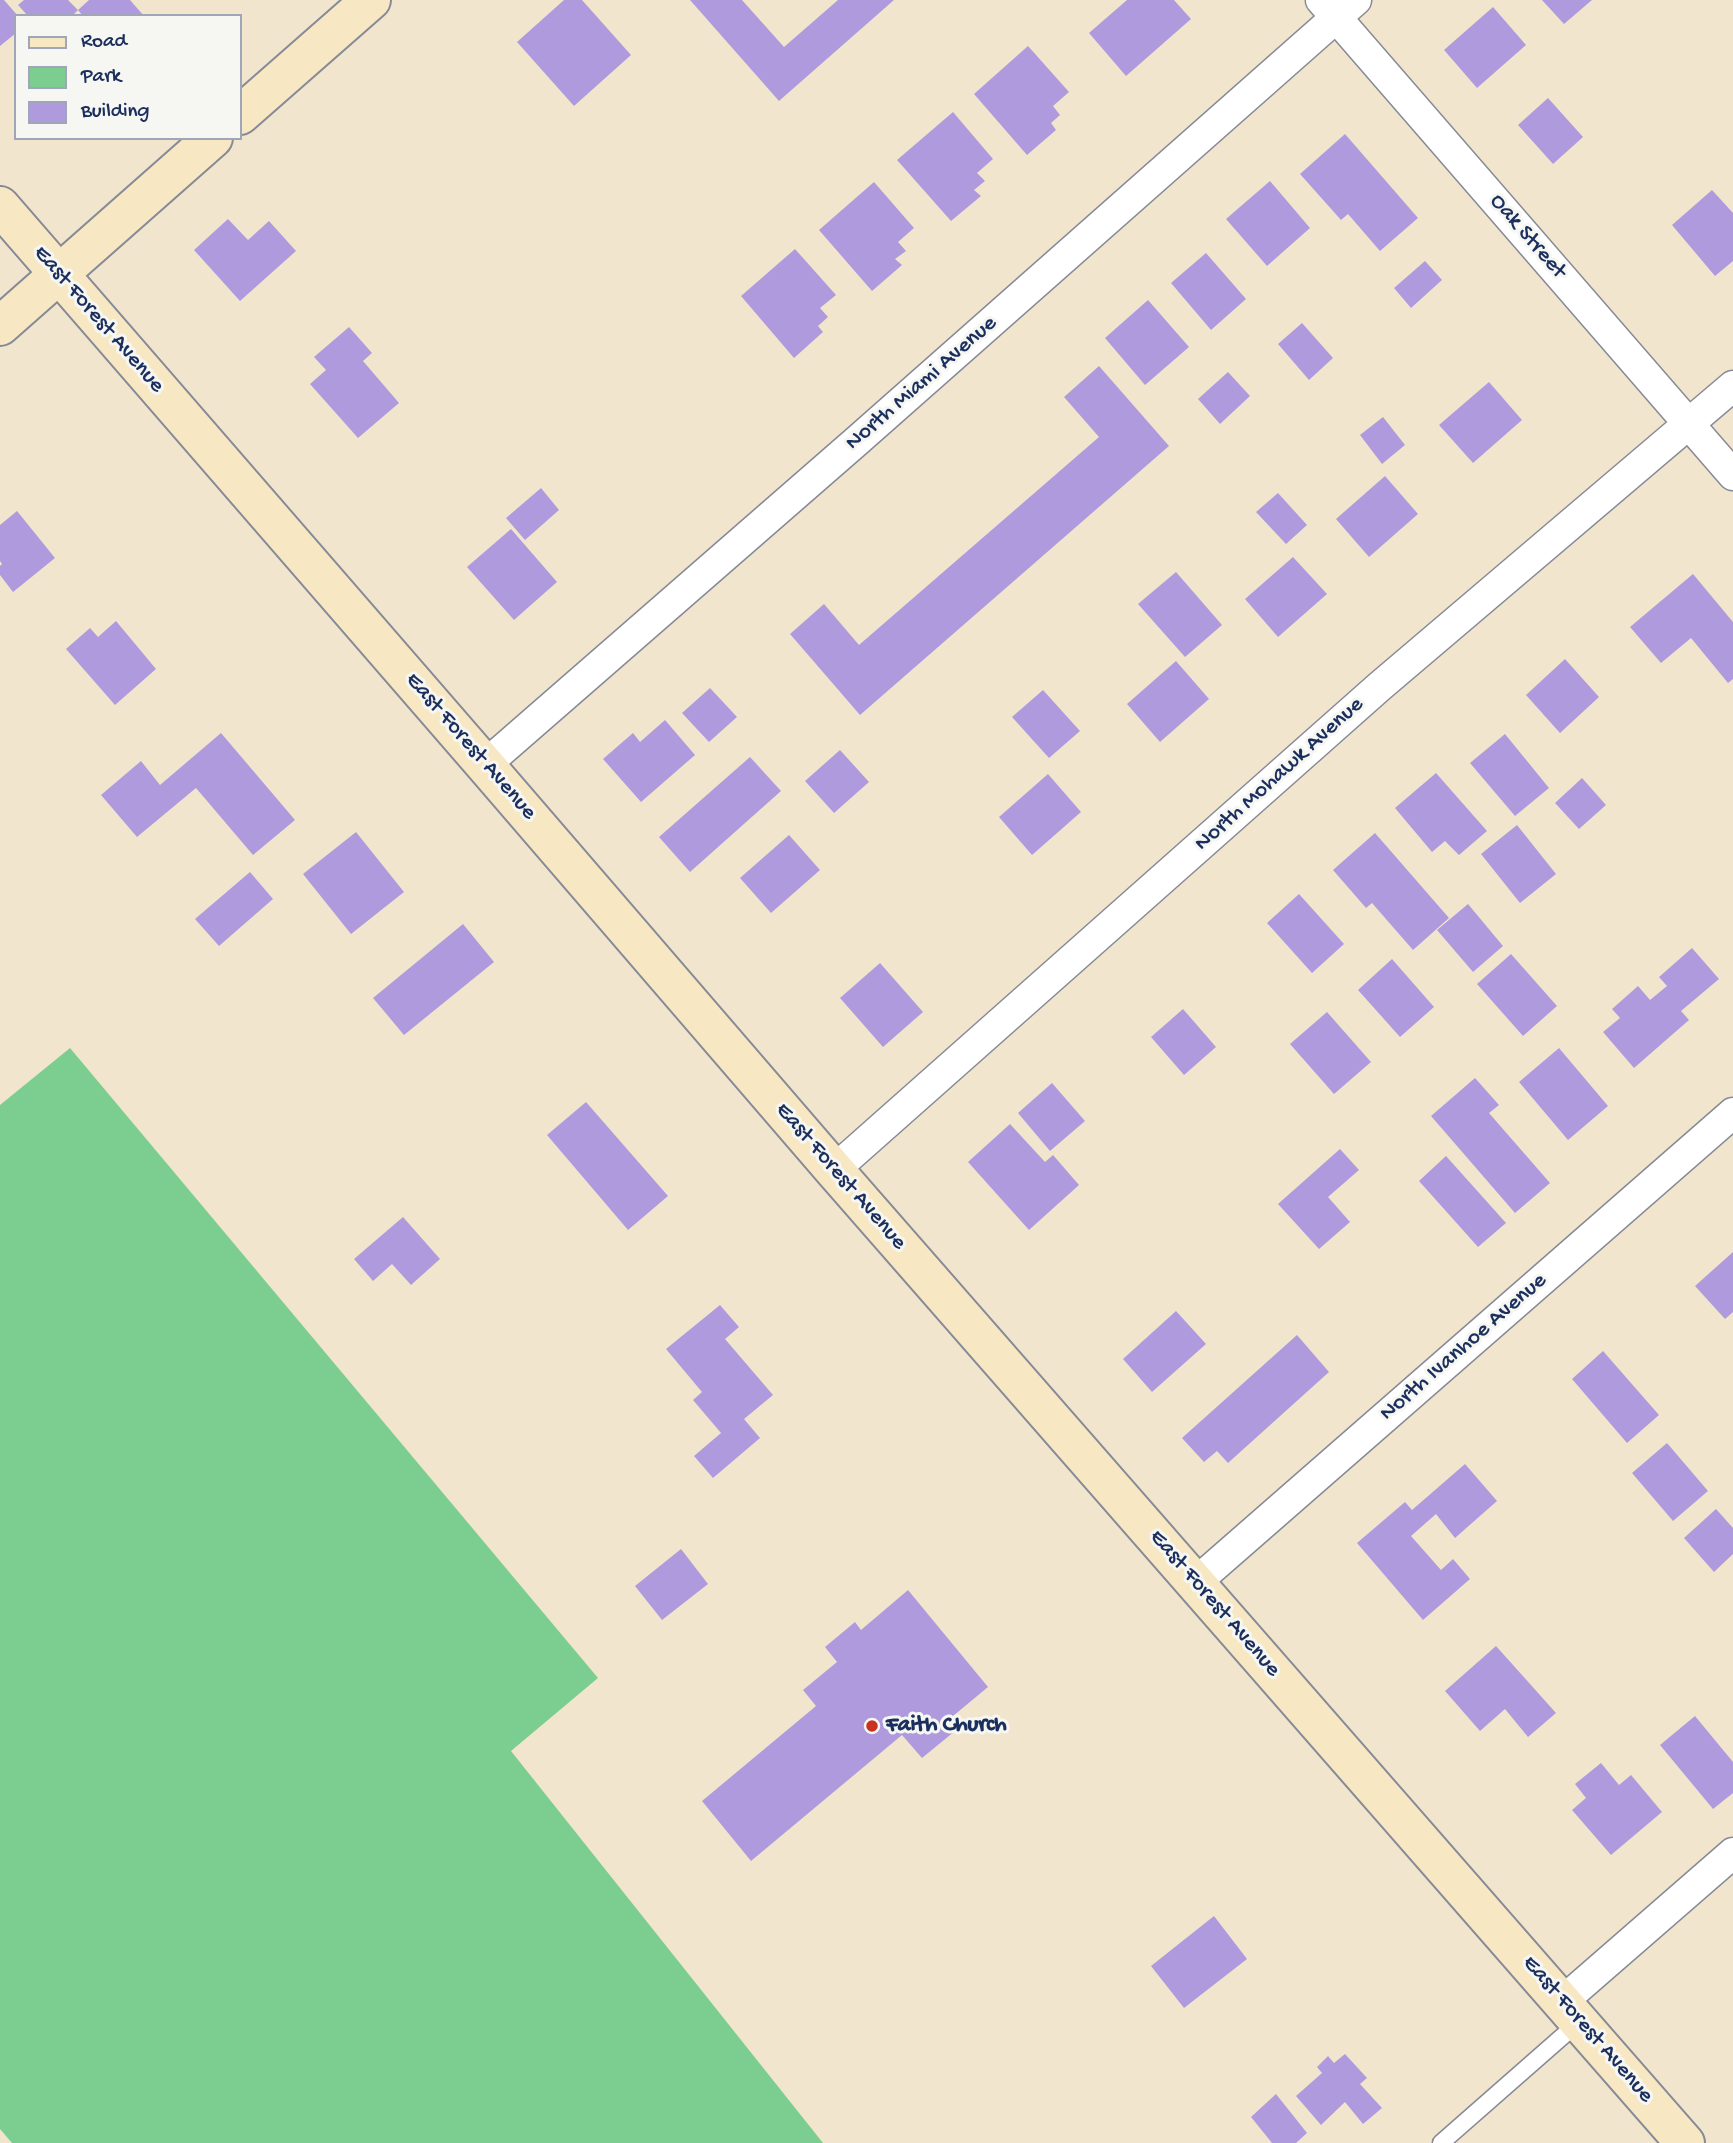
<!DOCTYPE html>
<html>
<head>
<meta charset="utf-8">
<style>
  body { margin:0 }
  #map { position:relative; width:1733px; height:2143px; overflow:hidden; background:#f2e5ce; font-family:"Gochi Hand",sans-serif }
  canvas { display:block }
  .legend { position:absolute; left:14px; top:14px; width:228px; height:126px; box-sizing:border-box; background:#f6f6f2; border:2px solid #9ea6b7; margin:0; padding:9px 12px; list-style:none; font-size:21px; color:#1b2f5e }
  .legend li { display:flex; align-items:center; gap:14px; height:35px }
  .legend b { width:35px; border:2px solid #9ea6b7 }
</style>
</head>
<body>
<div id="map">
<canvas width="1733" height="2143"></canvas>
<ul class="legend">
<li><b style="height:9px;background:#f7e8c3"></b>Road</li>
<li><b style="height:19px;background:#7cce90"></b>Park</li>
<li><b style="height:19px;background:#af9add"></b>Building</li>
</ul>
</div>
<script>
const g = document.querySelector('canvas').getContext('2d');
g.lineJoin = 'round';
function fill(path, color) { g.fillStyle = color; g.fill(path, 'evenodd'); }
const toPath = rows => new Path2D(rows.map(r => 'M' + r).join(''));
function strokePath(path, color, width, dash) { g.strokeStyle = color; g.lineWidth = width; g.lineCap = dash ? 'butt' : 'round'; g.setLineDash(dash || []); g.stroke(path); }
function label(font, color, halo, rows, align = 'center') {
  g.font = font + ' "Gochi Hand",sans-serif'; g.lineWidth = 6; g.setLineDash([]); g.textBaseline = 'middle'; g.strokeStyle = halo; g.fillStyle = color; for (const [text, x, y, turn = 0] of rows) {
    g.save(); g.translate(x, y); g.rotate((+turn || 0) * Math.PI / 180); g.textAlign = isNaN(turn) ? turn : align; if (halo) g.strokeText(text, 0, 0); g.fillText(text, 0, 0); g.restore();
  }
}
const green = toPath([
  [70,1048,598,1678,511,1751,823,2143,12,2143,0,2129,0,1105]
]);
const building = toPath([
  [0,0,4,0,18,16,16,16,16,33,0,46],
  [24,0,68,0,78,10,72,16,28,16,18,5],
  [89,0,130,0,144,16,83,16,78,10],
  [564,0,582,0,631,55,574,106,517,42],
  [690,0,742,0,784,47,838,0,894,0,779,101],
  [1127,0,1174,0,1191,19,1126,76,1089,33],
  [1542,0,1592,0,1564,24],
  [1493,7,1526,45,1477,88,1444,50],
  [1028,46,1069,92,1053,106,1060,115,1051,123,1056,130,1027,155,974,94],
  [1548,98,1583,137,1553,164,1518,125],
  [953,112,993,159,977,173,985,181,974,190,981,196,951,221,897,160],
  [1345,134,1418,218,1380,251,1348,214,1341,220,1300,174],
  [1270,181,1310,228,1267,266,1226,219],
  [874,182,914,228,898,242,906,251,895,259,902,265,872,291,819,230],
  [1712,190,1733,213,1733,261,1715,276,1672,225],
  [228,219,248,240,269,221,296,251,240,301,194,250],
  [795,249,836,295,820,308,828,317,818,326,823,332,794,358,741,296],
  [1206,253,1246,299,1211,330,1171,283],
  [1425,261,1442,280,1411,308,1394,288],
  [1148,300,1189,347,1145,385,1105,338],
  [1302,323,1333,358,1309,380,1278,344],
  [349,327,372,353,363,361,399,403,358,438,310,384,326,370,314,357],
  [1099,366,1169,446,860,715,790,634,824,604,859,645,1099,437,1064,397],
  [1228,372,1250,396,1220,424,1198,399],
  [1489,382,1522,420,1473,463,1439,425],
  [1383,417,1405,445,1382,464,1360,435],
  [1385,476,1418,514,1369,557,1336,519],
  [541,488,559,510,525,540,506,518],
  [1278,493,1307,525,1286,544,1256,512],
  [17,511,55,558,13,592,0,575,0,566,2,564,0,561,0,525],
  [511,529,557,582,514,620,467,567],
  [1293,557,1327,594,1278,637,1245,599],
  [1176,572,1222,625,1185,657,1138,604],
  [1693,574,1733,622,1733,679,1728,683,1691,638,1661,663,1630,627],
  [116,621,156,669,115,705,66,649,90,628,98,637],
  [1565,659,1599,697,1560,733,1526,695],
  [1176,661,1209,699,1160,742,1127,704],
  [710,688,737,717,709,742,682,713],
  [1043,690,1080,731,1049,758,1012,717],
  [665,720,695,755,641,802,603,759,633,733,640,742],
  [221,733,295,820,253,855,196,788,137,837,101,795,141,761,160,785],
  [1505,734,1549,788,1515,816,1470,763],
  [840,750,869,782,834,813,805,781],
  [750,757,781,791,690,872,659,837],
  [1436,773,1487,831,1459,855,1445,841,1432,852,1395,808],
  [1048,774,1081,812,1032,855,999,817],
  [1582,778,1606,805,1579,829,1555,803],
  [1517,825,1556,874,1520,903,1481,854],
  [356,832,404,892,351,934,303,874],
  [1375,833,1449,918,1413,950,1372,903,1366,908,1333,870],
  [789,835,820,870,771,913,740,878],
  [250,872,273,899,219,946,195,919],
  [1299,894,1344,944,1312,973,1267,923],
  [1468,904,1503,946,1473,972,1437,930],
  [463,924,494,962,404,1035,373,998],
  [1692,948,1719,979,1681,1011,1689,1020,1634,1068,1603,1032,1620,1018,1612,1009,1638,986,1650,1000,1667,986,1659,977],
  [1511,954,1557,1006,1523,1036,1477,984],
  [1392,959,1434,1007,1400,1037,1358,990],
  [880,963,923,1012,883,1047,840,998],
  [1183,1009,1216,1047,1184,1075,1151,1037],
  [1327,1012,1371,1062,1334,1094,1290,1044],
  [1559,1048,1608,1106,1568,1140,1519,1082],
  [1475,1078,1499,1105,1489,1113,1550,1183,1515,1213,1431,1116],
  [1052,1083,1085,1121,1050,1151,1018,1113],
  [586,1102,668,1196,628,1230,547,1135],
  [1010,1124,1045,1162,1053,1155,1079,1185,1029,1230,968,1162],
  [1340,1149,1359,1170,1328,1197,1350,1222,1319,1249,1278,1204],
  [1446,1156,1506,1223,1478,1247,1419,1181],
  [403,1217,440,1259,411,1285,392,1264,373,1281,354,1259],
  [1733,1252,1733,1312,1725,1319,1695,1286],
  [720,1305,739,1327,725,1339,773,1395,744,1419,760,1438,713,1478,694,1456,721,1433,693,1400,702,1392,666,1349],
  [1176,1311,1206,1344,1152,1392,1123,1359],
  [1297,1335,1329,1372,1228,1463,1217,1451,1204,1462,1182,1438],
  [1603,1351,1659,1415,1627,1443,1572,1379],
  [1667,1443,1708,1491,1673,1521,1632,1473],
  [1465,1464,1497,1501,1455,1538,1436,1514,1411,1536,1441,1570,1453,1559,1470,1579,1423,1620,1357,1543,1405,1502,1412,1510],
  [1716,1509,1733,1528,1733,1554,1714,1572,1684,1538],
  [681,1549,708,1584,662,1620,635,1586],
  [908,1590,988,1687,947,1721,955,1731,922,1758,902,1735,751,1861,702,1801,816,1706,803,1690,837,1662,825,1647,855,1622,861,1630],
  [1496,1646,1556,1713,1528,1737,1505,1709,1480,1731,1445,1691],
  [1695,1716,1733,1762,1733,1793,1713,1809,1660,1745],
  [1601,1763,1619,1785,1631,1775,1662,1812,1611,1855,1572,1810,1586,1798,1575,1784],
  [1214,1916,1247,1959,1184,2008,1151,1966],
  [1345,2054,1367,2078,1360,2084,1382,2108,1363,2124,1345,2102,1321,2125,1296,2096,1322,2073,1317,2067,1328,2056,1334,2063],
  [1276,2094,1307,2133,1296,2143,1272,2143,1251,2117]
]);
const lane = toPath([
  [1441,2143,1580,2021]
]);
const street = toPath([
  [1321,0,1733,475],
  [485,765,858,440,1356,0],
  [834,1170,1379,687,1733,386],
  [1195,1583,1733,1113],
  [1563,2001,1733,1853]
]);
const secondary = toPath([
  [240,115,371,0],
  [0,206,485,765,834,1170,1685,2143],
  [0,326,213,138]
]);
const markers = [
  [872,1726,7,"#c8321e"]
];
const streetNames = [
  ["Oak Street",1527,237,49],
  ["East Forest Avenue",98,320,49],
  ["North Miami Avenue",922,384,-41],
  ["East Forest Avenue",470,747,49],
  ["North Mohawk Avenue",1280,775,-42],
  ["East Forest Avenue",840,1177,49],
  ["North Ivanhoe Avenue",1464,1348,-41],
  ["East Forest Avenue",1214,1604,49],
  ["East Forest Avenue",1587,2030,49]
];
const poiNames = [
  ["Faith Church",886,1726]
];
fill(green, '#7cce90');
fill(building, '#af9add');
strokePath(lane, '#868a96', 19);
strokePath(street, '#868a96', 33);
strokePath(secondary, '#868a96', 42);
strokePath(lane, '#fff', 16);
strokePath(street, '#fff', 30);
strokePath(secondary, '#f7e8c3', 38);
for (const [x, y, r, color] of markers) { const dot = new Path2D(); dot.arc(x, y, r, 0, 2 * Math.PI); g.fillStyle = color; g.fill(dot); strokePath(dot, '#f6f6f2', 2.5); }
label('23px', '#1b2f5e', '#f6f6f2', streetNames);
label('bold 23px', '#1b2f5e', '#f6f6f2', poiNames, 'left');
</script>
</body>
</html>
